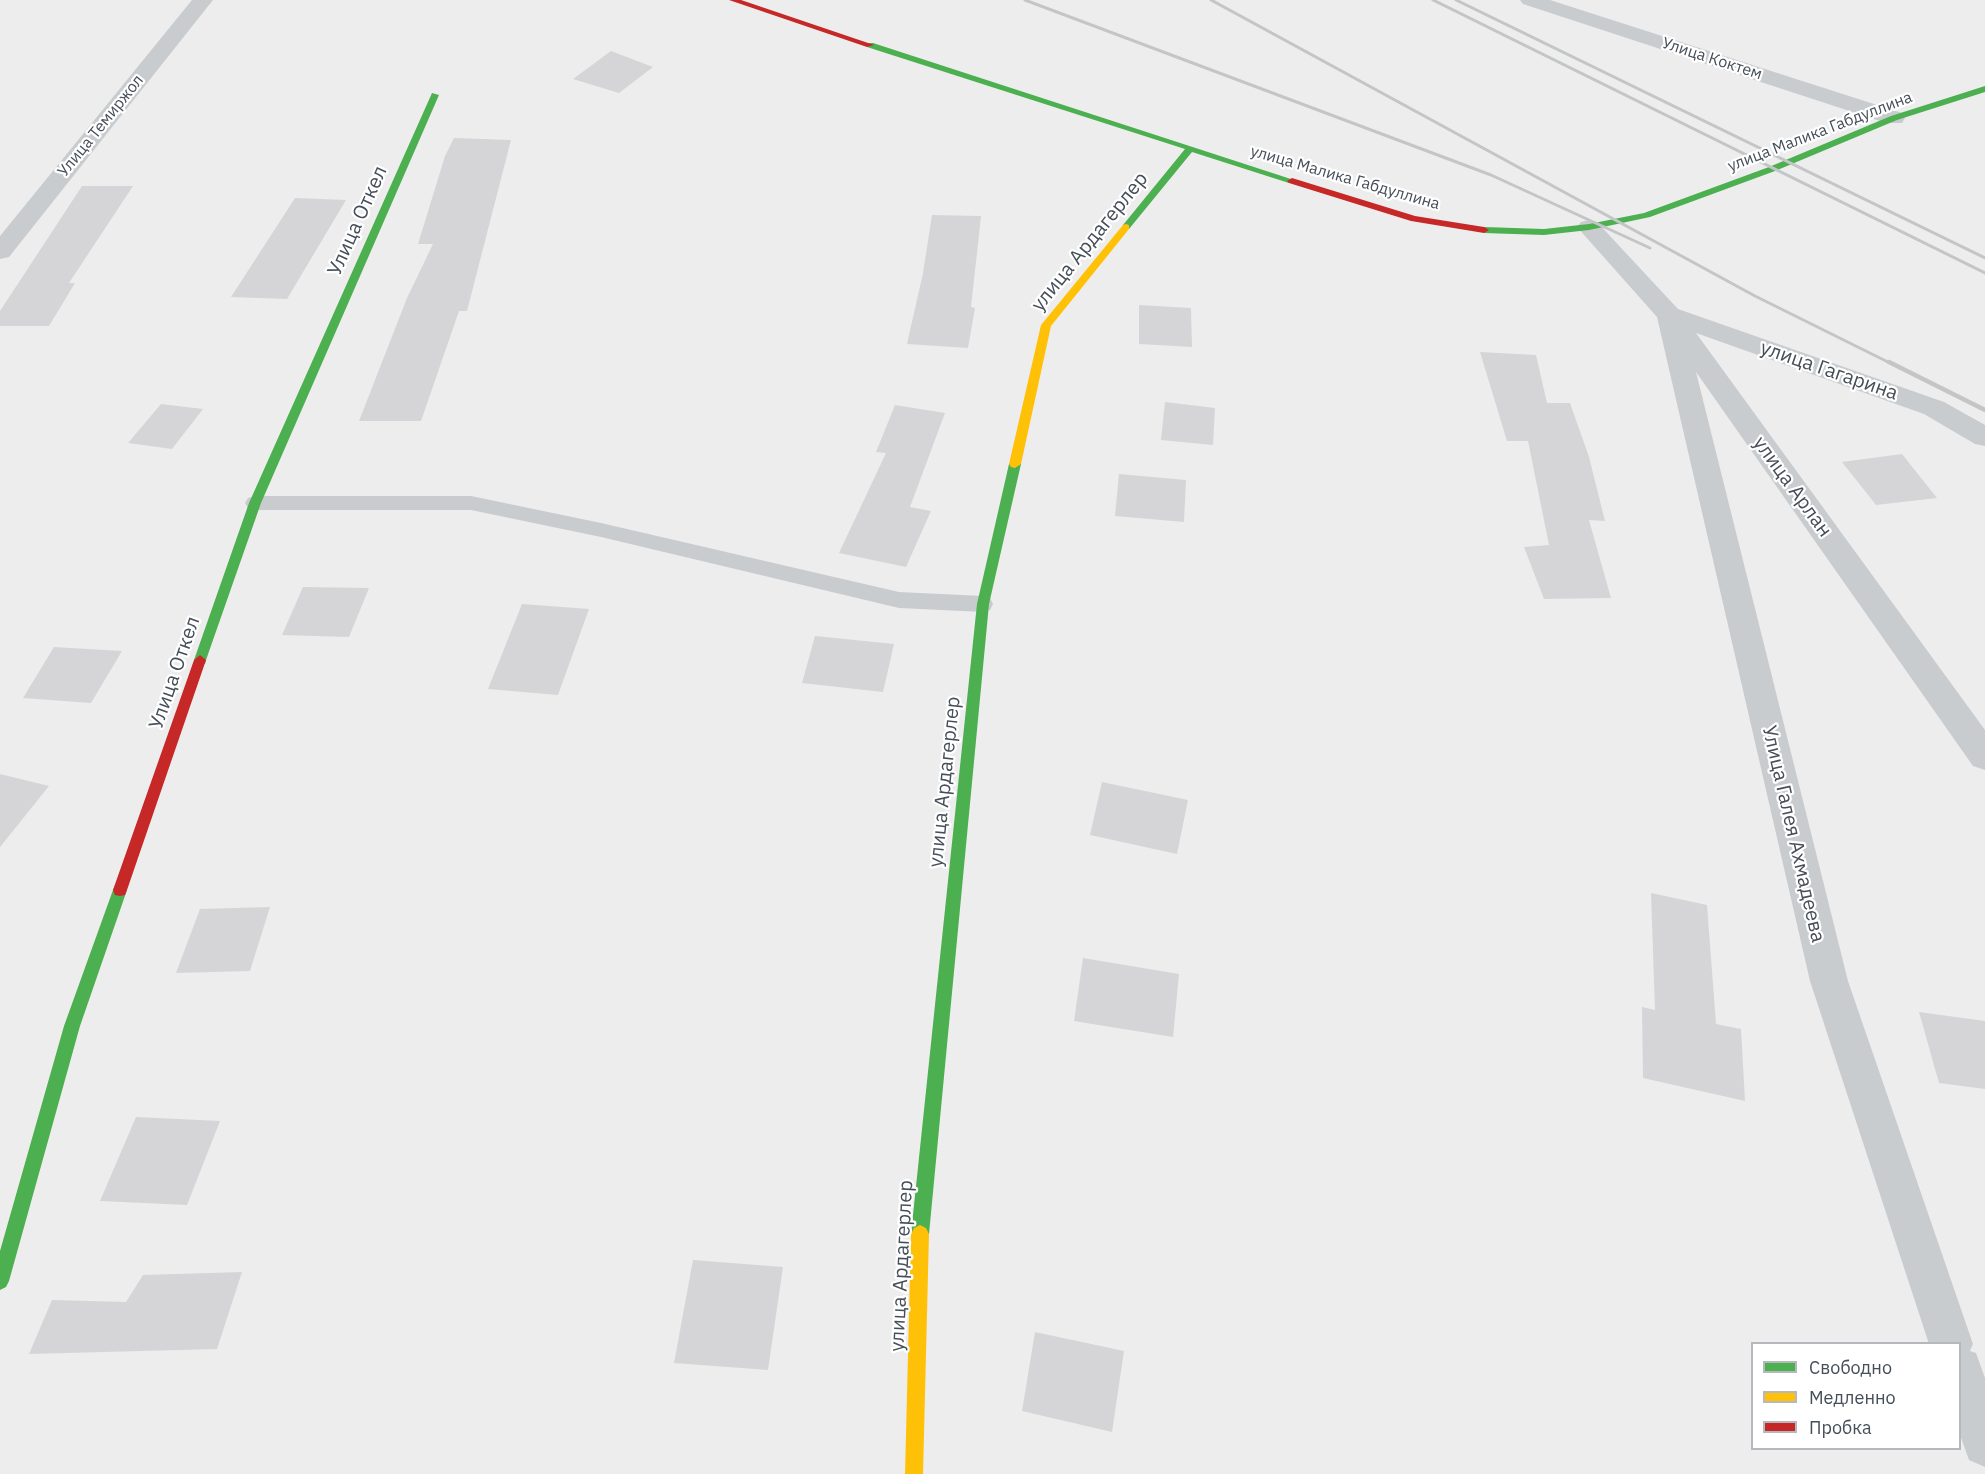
<!DOCTYPE html>
<html>
<head>
<meta charset="utf-8">
<style>
  body { margin:0 }
  #map { position:relative; width:1985px; height:1474px; overflow:hidden; background:#eeeded; font-family:"IBM Plex Sans",sans-serif }
  canvas { display:block }
  .legend { position:absolute; left:1751px; top:1342px; width:210px; height:108px; box-sizing:border-box; background:#fff; border:2px solid #b5b8bd; margin:0; padding:8px 10px; list-style:none; font-size:18px; color:#454e59 }
  .legend li { display:flex; align-items:center; gap:12px; height:30px }
  .legend b { width:30px; border:2px solid #b5b8bd }
</style>
</head>
<body>
<div id="map">
<canvas width="1985" height="1474"></canvas>
<ul class="legend">
<li><b style="height:8px;background:#4caf50"></b>Свободно</li>
<li><b style="height:8px;background:#ffc107"></b>Медленно</li>
<li><b style="height:8px;background:#c62828"></b>Пробка</li>
</ul>
</div>
<script>
const g = document.querySelector('canvas').getContext('2d');
g.lineJoin = 'round';
function fill(path, color) { g.fillStyle = color; g.fill(path, 'evenodd'); }
const toPath = rows => new Path2D(rows.map(r => 'M' + r).join(''));
function strokePath(path, color, width, dash) { g.strokeStyle = color; g.lineWidth = width; g.lineCap = dash ? 'butt' : 'round'; g.setLineDash(dash || []); g.stroke(path); }
function label(font, color, halo, rows, align = 'center') {
  g.font = font + ' "IBM Plex Sans",sans-serif'; g.lineWidth = 4.5; g.setLineDash([]); g.textBaseline = 'middle'; g.strokeStyle = halo; g.fillStyle = color; for (const [text, x, y, turn = 0] of rows) {
    g.save(); g.translate(x, y); g.rotate((+turn || 0) * Math.PI / 180); g.textAlign = isNaN(turn) ? turn : align; if (halo) g.strokeText(text, 0, 0); g.fillText(text, 0, 0); g.restore();
  }
}
const building = toPath([
  [611,51,653,67,619,93,573,79],
  [454,138,511,140,467,311,459,311,421,421,359,421,407,298,433,244,418,244,445,156],
  [82,186,133,186,69,283,75,283,49,326,0,326,0,311],
  [295,198,346,200,287,299,231,297],
  [932,215,981,216,971,307,975,308,968,348,907,344,923,273],
  [1139,305,1191,308,1192,347,1139,344],
  [1480,352,1536,355,1547,403,1570,403,1589,457,1605,521,1589,520,1611,598,1544,599,1524,547,1549,545,1528,441,1507,441],
  [1165,402,1215,408,1213,445,1161,440],
  [161,404,203,409,172,449,128,443],
  [895,405,945,413,910,507,931,511,906,567,839,553,886,453,876,452],
  [1902,454,1937,498,1876,505,1842,462],
  [1119,474,1186,480,1184,522,1115,516],
  [303,587,369,588,349,637,282,635],
  [522,604,589,609,558,695,488,689],
  [815,636,894,644,883,692,802,683],
  [54,647,122,651,91,703,23,698],
  [0,774,49,786,0,847],
  [1102,782,1188,800,1177,854,1090,835],
  [1651,893,1707,905,1716,1024,1741,1029,1745,1101,1643,1078,1642,1007,1655,1010],
  [270,907,250,971,176,973,200,909],
  [1083,958,1179,974,1173,1037,1074,1021],
  [1919,1012,1985,1021,1985,1089,1939,1083],
  [136,1117,220,1121,187,1205,100,1201],
  [693,1260,783,1267,768,1370,674,1363],
  [242,1272,217,1349,29,1354,52,1300,126,1302,143,1275],
  [1035,1332,1124,1351,1112,1432,1022,1411]
]);
const lane = toPath([
  [255,496,471,496,601,523,899,592,983,596,990,598,993,604,990,610,983,612,899,608,601,537,471,510,255,510,248,508,245,503,248,498,255,496]
]);
const street = toPath([
  [192,0,213,0,9,257,0,259,0,236,192,0],
  [1520,0,1550,0,1902,113,1905,118,1902,123,1886,123,1523,4,1520,0],
  [1589,220,1597,222,1678,309,1944,402,1985,425,1985,446,1975,444,1924,414,1696,333,1985,730,1985,770,1973,766,1696,372,1848,981,1973,1344,1970,1351,1976,1353,1985,1378,1985,1467,1969,1460,1960,1435,1960,1344,1929,1344,1810,981,1657,317,1577,227,1581,222,1589,220]
]);
const fast = toPath([
  [867,43,873,43,1297,181,1289,183,1192,152,1129,229,1123,229,1123,225,1185,149,867,47,867,43],
  [1985,86,1985,92,1897,120,1775,171,1650,217,1589,230,1544,235,1484,233,1479,230,1484,227,1544,229,1589,224,1644,213,1769,167,1891,116,1985,86],
  [432,93,439,95,261,503,206,660,205,664,195,664,194,660,249,503,432,93],
  [1015,460,1021,464,989,604,929,1234,926,1240,920,1243,914,1240,911,1234,977,604,1009,464,1015,460],
  [120,884,125,885,127,890,80,1026,9,1281,6,1287,0,1290,0,1251,64,1026,113,890,115,885,120,884]
]);
const slow = toPath([
  [1126,224,1129,225,1129,229,1051,326,1021,464,1015,468,1011,467,1009,464,1041,325,1123,225,1126,224],
  [920,1225,926,1228,929,1234,923,1474,905,1474,911,1234,914,1228,920,1225]
]);
const jam = toPath([
  [729,0,741,0,874,45,867,47,729,0],
  [1292,178,1415,216,1484,227,1489,230,1484,233,1411,221,1289,183,1287,181,1292,178],
  [200,655,206,660,127,890,125,895,120,896,115,895,113,890,194,660,200,655]
]);
const railFar1 = toPath([
  [1025,0,1491,175,1650,248],
  [1211,0,1755,296,1892,364],
  [1433,0,1985,273],
  [1456,0,1985,258]
]);
const rail = toPath([
  [1889,362,1985,410]
]);
const farStreetnames = [
  ["Улица Коктем",1712,59,18],
  ["Улица Темиржол",101,126,-51],
  ["улица Малика Габдуллина",1820,132,-21],
  ["улица Малика Габдуллина",1345,178,16]
];
const streetNames = [
  ["Улица Откел",358,221,-66],
  ["улица Ардагерлер",1090,242,-51],
  ["улица Гагарина",1829,371,19],
  ["улица Арлан",1792,487,54],
  ["Улица Откел",175,673,-71],
  ["улица Ардагерлер",945,782,-84],
  ["Улица Галея Ахмадеева",1793,834,77],
  ["улица Ардагерлер",902,1266,-87]
];
fill(building, '#d5d5d7');
fill(lane, '#c9ccce');
fill(street, '#c9ccce');
fill(fast, '#4caf50');
fill(slow, '#ffc107');
fill(jam, '#c62828');
strokePath(railFar1, '#c3c5c7', 3);
strokePath(rail, '#c3c5c7', 4.5);
label('16px', '#454e59', '#fff', farStreetnames);
label('20px', '#454e59', '#fff', streetNames);
</script>
</body>
</html>
